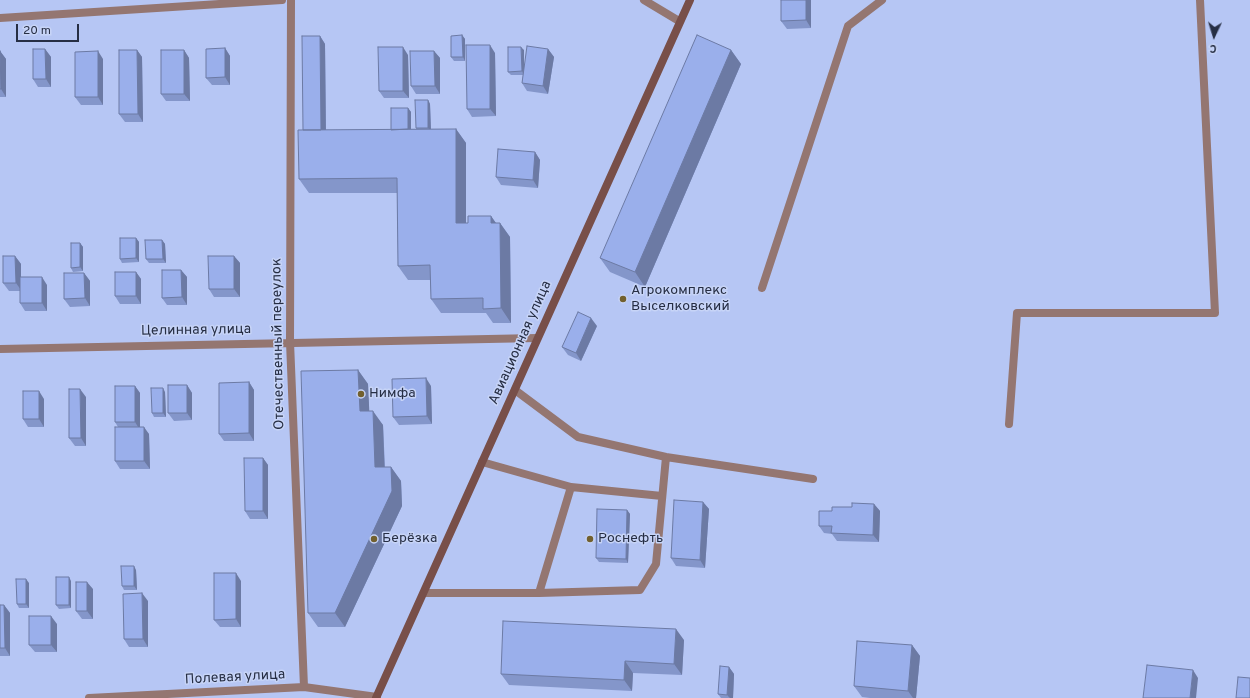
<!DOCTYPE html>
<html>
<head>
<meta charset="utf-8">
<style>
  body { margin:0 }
  #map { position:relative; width:1250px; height:698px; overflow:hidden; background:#b6c6f4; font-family:Overpass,sans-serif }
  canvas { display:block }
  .north { position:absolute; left:1194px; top:16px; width:40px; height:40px; -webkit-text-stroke:3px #c7d4f7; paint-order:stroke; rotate:184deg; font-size:11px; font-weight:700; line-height:16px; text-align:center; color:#262e44 }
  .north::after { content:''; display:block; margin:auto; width:14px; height:18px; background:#262e44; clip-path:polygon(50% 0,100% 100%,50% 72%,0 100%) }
  .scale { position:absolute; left:16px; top:24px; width:63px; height:18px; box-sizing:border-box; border:2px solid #262e44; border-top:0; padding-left:5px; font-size:12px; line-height:14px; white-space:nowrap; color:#262e44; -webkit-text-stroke:3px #c7d4f7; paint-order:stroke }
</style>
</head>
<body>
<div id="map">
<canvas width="1250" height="698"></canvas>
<div class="north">С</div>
<div class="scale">20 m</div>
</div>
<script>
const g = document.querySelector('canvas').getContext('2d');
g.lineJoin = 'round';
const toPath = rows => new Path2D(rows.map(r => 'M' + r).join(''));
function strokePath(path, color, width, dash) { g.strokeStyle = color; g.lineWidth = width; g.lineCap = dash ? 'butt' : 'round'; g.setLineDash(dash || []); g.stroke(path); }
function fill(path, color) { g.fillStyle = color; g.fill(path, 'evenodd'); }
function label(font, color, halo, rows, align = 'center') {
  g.font = font + ' Overpass,sans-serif'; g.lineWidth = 3; g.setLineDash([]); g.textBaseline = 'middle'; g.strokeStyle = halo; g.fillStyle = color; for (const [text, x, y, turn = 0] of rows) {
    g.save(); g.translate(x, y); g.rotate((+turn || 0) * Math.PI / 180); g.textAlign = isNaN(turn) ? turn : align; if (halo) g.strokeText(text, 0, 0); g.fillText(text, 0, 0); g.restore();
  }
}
const lane = toPath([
  [762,288,848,26,882,0],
  [515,390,578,437,666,457,813,479],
  [1009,424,1017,313,1215,313,1200,0],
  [482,462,571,487,662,496],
  [424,593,539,593,640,590,656,564,666,457],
  [539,593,571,487]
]);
const street = toPath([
  [291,0,290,342,304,687],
  [644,0,679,21],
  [0,18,282,0],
  [0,349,537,338],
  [89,698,304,687,377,697]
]);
const secondary = toPath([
  [376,698,690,0]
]);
const wall = toPath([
  [781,0,811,0,811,28,787,29,781,21],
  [462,35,465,39,465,61,454,61,451,57],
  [320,36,325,44,326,130,391,130,408,108,411,112,411,129,416,129,416,128,428,100,430,104,431,129,456,129,466,143,466,223,468,223,491,216,496,223,500,223,510,237,511,323,493,323,486,313,441,313,431,299,430,280,408,280,398,266,397,193,309,193,299,179,303,130],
  [225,48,230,56,230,85,212,85,206,78],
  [45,49,51,57,51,87,38,87,33,79],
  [548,49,554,57,548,94,527,91,522,83,523,75,511,75,508,72,524,50,524,65],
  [137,50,142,57,143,122,125,122,119,114],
  [184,50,189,58,190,101,166,101,161,94],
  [731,50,741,64,645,287,610,272,600,258],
  [0,51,6,59,6,97,0,97],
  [434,51,440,58,440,94,416,94,411,86],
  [495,53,496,116,472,117,467,109],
  [408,55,409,98,384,98,379,91],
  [103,59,103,105,81,105,75,97],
  [535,152,540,160,538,188,501,185,496,177],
  [136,238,139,242,139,262,122,263,120,259],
  [162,240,165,244,166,263,149,263,146,259],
  [80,243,83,247,83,271,73,272,71,268],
  [15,256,21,264,21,277,47,285,47,311,25,311,20,303,20,291,9,291,3,283],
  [234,256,240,263,240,297,214,297,209,289],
  [181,270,187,277,187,305,167,305,162,298],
  [136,272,141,279,141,304,120,304,115,296],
  [84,273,90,281,90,306,70,307,64,299],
  [597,326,581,361,568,355,562,347],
  [358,370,368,384,369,411,383,425,385,467,391,467,401,481,402,506,345,627,318,627,308,613],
  [249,382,254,390,254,441,224,441,219,434],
  [187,385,192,393,192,420,174,421,168,413],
  [135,386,140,393,140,427,149,434,150,469,120,469,115,461,118,427,115,422],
  [431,386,432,424,399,425,393,417],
  [165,392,166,417,154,417,152,413],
  [86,397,86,446,75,446,69,438],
  [44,399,44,427,28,427,23,419],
  [263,458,268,465,268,519,250,519,245,511],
  [703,502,709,509,705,568,676,566,671,558],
  [874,504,880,511,879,542,837,541,832,534,824,533,819,526,832,511],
  [627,510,630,514,628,563,599,562,596,558],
  [136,570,137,590,124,590,122,586],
  [71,581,71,608,59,609,56,605],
  [241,581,241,627,220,627,214,620],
  [29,583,29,608,19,608,17,604],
  [93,589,93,619,82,619,76,611],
  [148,601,148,647,129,647,124,639],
  [0,605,4,605,10,613,10,656,0,656],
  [57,624,57,652,35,652,29,645],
  [684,640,682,675,633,673,632,691,509,685,501,674],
  [912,645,920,656,916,698,870,698,862,697,854,686],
  [729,667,734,674,733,698,721,698,718,694]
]);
const shadedWall = toPath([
  [806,0,811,0,811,28,806,20],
  [462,35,465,39,465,61,463,57],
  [320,36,325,44,326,144,321,137],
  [490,45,495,53,496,116,490,109],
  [403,47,408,55,409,98,403,91],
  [521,47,524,50,524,75,522,71],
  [225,48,230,56,230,85,225,77],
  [45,49,51,57,51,87,46,79],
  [548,49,554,57,548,94,543,86],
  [137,50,142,57,143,122,138,114],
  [184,50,189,58,190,101,184,94],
  [731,50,741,64,645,287,635,272],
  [0,51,6,59,6,97,1,89],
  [98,51,103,59,103,105,98,97],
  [434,51,440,58,440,94,435,86],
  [428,100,430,104,431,132,428,128],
  [408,108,411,112,411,135,408,131],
  [456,129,466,143,466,237,456,223],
  [535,152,540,160,538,188,533,180],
  [491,216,500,229,500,223,510,237,511,323,501,308,491,223],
  [136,238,139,242,139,262,136,258],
  [162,240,165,244,166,263,163,259],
  [80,243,83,247,83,271,80,267],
  [15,256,21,264,21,290,16,283],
  [234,256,240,263,240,297,234,289],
  [181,270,187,277,187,305,182,297],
  [136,272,141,279,141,304,136,296],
  [84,273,90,281,90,306,85,298],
  [42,277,47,285,47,311,42,303],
  [591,318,597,326,581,361,576,353],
  [358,370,368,384,370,426,360,411],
  [426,378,431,386,432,424,427,416],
  [249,382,254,390,254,441,249,433],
  [187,385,192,393,192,420,187,413],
  [135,386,140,393,140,430,135,422],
  [163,388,165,392,166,417,163,413],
  [80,389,86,397,86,446,81,438],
  [39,391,44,399,44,427,39,419],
  [373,411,383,425,385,482,375,467],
  [144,427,149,434,150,469,144,461],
  [263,458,268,465,268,519,263,511],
  [391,467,401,481,402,506,345,627,335,613],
  [703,502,709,509,705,568,700,560],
  [874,504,880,511,879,542,873,535],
  [627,510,630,514,628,563,626,559],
  [134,566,136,570,137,590,134,586],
  [236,573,241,581,241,627,236,619],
  [69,577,71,581,71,608,69,605],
  [26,579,29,583,29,608,26,604],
  [87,582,93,589,93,619,87,611],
  [142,593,148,601,148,647,143,639],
  [4,605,10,613,10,656,5,648],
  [51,616,57,624,57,652,51,645],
  [676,629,684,640,682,675,674,664],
  [912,645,920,656,916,698,913,698,908,691],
  [625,661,633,673,632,691,624,680],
  [729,667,734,674,733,698,730,698,727,695],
  [1193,670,1198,678,1196,698,1190,698]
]);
const building = toPath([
  [781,0,806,0,806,20,781,21,781,0],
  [462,35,463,57,451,57,451,36,462,35],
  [697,35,731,50,635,272,600,258,697,35],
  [302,36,320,36,321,130,303,130,302,36],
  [466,45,490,45,490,109,467,109,466,45],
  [527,46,548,49,543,86,522,83,527,46],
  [378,47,403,47,403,91,379,91,378,47],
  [508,47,521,47,522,71,508,72,508,47],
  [225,48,225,77,206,78,206,49,225,48],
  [33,49,45,49,46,79,33,79,33,49],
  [119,50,137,50,138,114,119,114,119,50],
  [161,50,184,50,184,94,161,94,161,50],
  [0,51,1,89,0,89,0,51],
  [98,51,98,97,75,97,75,52,98,51],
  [410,51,434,51,435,86,411,86,410,51],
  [415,100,428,100,428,128,416,128,415,100],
  [391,108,408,108,408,129,391,130,391,108],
  [456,129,456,223,468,223,468,216,491,216,491,223,500,223,501,308,483,309,483,298,431,299,430,265,398,266,397,178,299,179,298,130,456,129],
  [498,149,535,152,533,180,496,177,498,149],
  [120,238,136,238,136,258,120,259,120,238],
  [145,240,162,240,163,259,146,259,145,240],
  [71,243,80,243,80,267,71,268,71,243],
  [3,256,15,256,16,283,3,283,3,256],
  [208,256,234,256,234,289,209,289,208,256],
  [162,270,181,270,182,297,162,298,162,270],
  [115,272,136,272,136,296,115,296,115,272],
  [64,273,84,273,85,298,64,299,64,273],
  [20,277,42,277,42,303,20,303,20,277],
  [578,312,591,318,576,353,562,347,578,312],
  [358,370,360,411,373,411,375,467,391,467,392,491,335,613,308,613,301,371,358,370],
  [426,378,427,416,393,417,392,379,426,378],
  [249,382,249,433,219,434,219,383,249,382],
  [168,385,187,385,187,413,168,413,168,385],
  [115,386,135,386,135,422,115,422,115,386],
  [151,388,163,388,163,413,152,413,151,388],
  [69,389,80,389,81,438,69,438,69,389],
  [23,391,39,391,39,419,23,419,23,391],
  [115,427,144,427,144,461,115,461,115,427],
  [244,458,263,458,263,511,245,511,244,458],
  [674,500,703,502,700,560,671,558,674,500],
  [852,503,874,504,873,535,831,533,832,526,819,526,819,511,832,511,832,507,852,507,852,503],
  [597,509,627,510,626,559,596,558,597,509],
  [121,566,134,566,134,586,122,586,121,566],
  [214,573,236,573,236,619,214,620,214,573],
  [56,577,69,577,69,605,56,605,56,577],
  [16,579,26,579,26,604,17,604,16,579],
  [76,582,87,582,87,611,76,611,76,582],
  [142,593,143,639,124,639,123,594,142,593],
  [0,605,4,605,5,648,0,648,0,605],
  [29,616,51,616,51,645,29,645,29,616],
  [503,621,676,629,674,664,625,661,624,680,501,674,503,621],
  [857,641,912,645,908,691,854,686,857,641],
  [1147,665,1193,670,1190,698,1143,698,1147,665],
  [720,666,729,667,727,695,718,694,720,666],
  [1238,677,1250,678,1250,698,1236,698,1238,677]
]);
const markers = [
  [623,299,4,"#72602e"],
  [361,394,4,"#72602e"],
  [374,539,4,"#72602e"],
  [590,539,4,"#72602e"]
];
const poiNames = [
  ["Агрокомплекс",631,291],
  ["Выселковский",631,307],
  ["Нимфа",369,394],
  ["Берёзка",382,539],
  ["Роснефть",598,539]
];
const streetNames = [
  ["Целинная улица",196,331,-1],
  ["Авиационная улица",521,343,-66],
  ["Отечественный переулок",279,344,-91],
  ["Полевая улица",235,678,-3]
];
strokePath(lane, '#947671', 8);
strokePath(street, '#947671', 8);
strokePath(secondary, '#784f49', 8);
fill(wall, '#8496ca');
fill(shadedWall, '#6c7aa4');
fill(building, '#9aafeb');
strokePath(building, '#6c7aa4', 1);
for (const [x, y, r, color] of markers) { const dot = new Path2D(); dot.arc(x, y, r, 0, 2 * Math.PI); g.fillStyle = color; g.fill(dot); strokePath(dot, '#c7d4f7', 1.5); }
label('14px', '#262e44', '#c7d4f7', poiNames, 'left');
label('14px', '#262e44', '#c7d4f7', streetNames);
</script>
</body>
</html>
